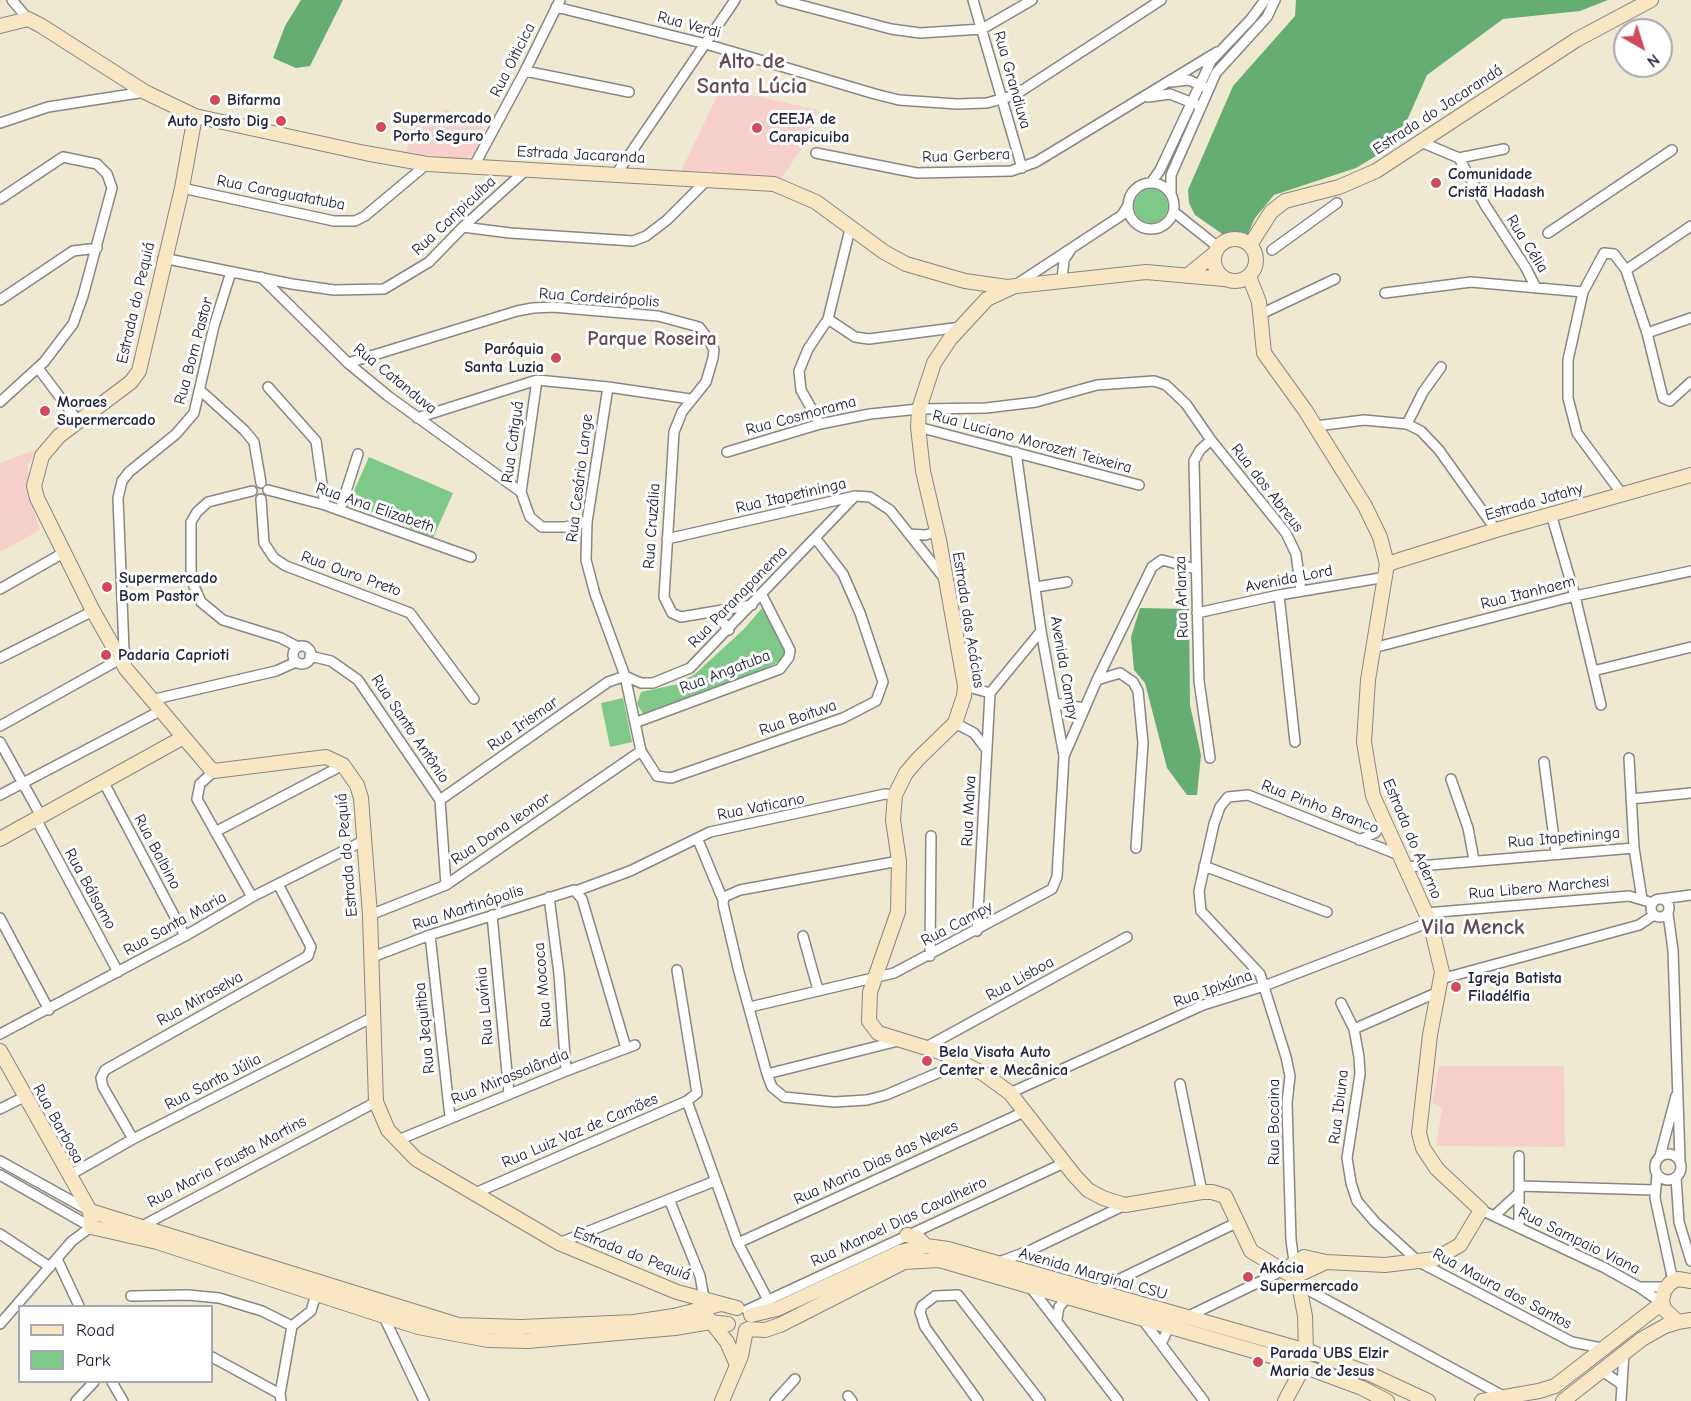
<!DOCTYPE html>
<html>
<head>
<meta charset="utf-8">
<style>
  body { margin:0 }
  #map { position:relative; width:1691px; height:1401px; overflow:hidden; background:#f0e9d1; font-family:"Comic Neue",sans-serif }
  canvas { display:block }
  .legend { position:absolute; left:18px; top:1305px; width:195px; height:78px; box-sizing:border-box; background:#fff; border:2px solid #a7a7b1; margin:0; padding:8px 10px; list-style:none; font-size:18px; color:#22223b }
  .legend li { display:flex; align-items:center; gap:12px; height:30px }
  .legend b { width:30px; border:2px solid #a7a7b1 }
  .north { position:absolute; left:1613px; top:18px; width:60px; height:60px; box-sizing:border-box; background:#fff; border:2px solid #a7a7b1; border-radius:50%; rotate:141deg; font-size:16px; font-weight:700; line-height:24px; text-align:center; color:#22223b }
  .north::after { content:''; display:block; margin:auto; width:21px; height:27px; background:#d1495b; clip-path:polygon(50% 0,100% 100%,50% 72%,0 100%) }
</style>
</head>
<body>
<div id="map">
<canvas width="1691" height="1401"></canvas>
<ul class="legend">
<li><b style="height:8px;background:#f9e7c3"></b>Road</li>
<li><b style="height:16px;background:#7ec987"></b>Park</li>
</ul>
<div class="north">N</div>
</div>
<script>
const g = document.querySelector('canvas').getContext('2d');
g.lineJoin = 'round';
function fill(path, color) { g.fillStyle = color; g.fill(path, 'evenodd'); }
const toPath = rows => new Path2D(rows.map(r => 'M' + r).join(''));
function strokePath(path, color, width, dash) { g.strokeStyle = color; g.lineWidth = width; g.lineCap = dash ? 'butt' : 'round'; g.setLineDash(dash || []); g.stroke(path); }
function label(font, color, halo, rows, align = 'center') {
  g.font = font + ' "Comic Neue",sans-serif'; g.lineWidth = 6; g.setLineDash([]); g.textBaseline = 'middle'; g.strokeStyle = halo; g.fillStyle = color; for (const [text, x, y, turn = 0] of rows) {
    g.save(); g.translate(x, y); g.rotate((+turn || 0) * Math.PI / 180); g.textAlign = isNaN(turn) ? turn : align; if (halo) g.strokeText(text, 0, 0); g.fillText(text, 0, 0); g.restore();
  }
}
const built = toPath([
  [721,88,818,110,804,145,781,179,680,173],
  [445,109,485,128,476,153,464,160,407,152,411,116,436,122],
  [38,449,28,465,30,499,40,530,0,552,0,463],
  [1439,1066,1564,1066,1565,1147,1436,1146,1442,1108,1432,1103]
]);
const green = toPath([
  '1134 206a17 17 0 1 1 34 0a17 17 0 1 1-34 0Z',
  [369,457,453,493,433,538,349,502],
  [763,607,787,653,783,660,744,678,643,714,637,704,641,692,678,684,695,674,744,629],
  [623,698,632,742,610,747,601,703]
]);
const forest = toPath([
  [301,0,343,0,310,66,296,68,273,58,285,26],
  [1296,0,1608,0,1580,11,1503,19,1427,75,1397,143,1356,168,1274,195,1255,218,1247,236,1231,240,1195,215,1189,203,1188,190,1233,86,1295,16],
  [1140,608,1189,609,1190,705,1201,755,1197,795,1187,795,1167,768,1145,683,1134,670,1131,637]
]);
const street = toPath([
  [12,0,28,19],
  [781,0,891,29,920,33,982,29,1032,0],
  [973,0,1022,168],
  [556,7,706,44,875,94,899,100,957,104,987,103,1015,95,1161,0],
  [525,71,629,92],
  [1171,82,1189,80,1204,87],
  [1148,97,1170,94,1195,104],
  [0,123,48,107,145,92],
  [1421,142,1459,158,1485,205,1526,268,1536,288],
  [816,153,917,173,1011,171,1036,162,1217,52],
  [1459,158,1504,149],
  [474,166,525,71,560,0],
  [617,173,735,0],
  '1128 206a23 23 0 1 1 46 0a23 23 0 1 1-46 0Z',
  [1151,183,1160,170,1211,61,1251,19,1265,0],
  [182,188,334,221,355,221,365,216,427,164],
  [1171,194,1171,175,1216,73,1267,17,1275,0],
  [0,199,63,157,97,164,107,174,112,188,83,296,73,324,44,362,0,402],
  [1174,212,1218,247],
  [463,227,510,233,633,241,646,236,667,220,708,179],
  [1548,233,1672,150],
  [1272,250,1337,203],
  [163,258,292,284,334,290,384,289,429,262,463,227,526,170],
  [1626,270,1691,226],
  [261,277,348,363,388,396,521,492],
  [1062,280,1064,260,1071,249],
  [1017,284,1122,215,1127,207],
  [1385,293,1471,282,1583,292],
  [0,300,73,251,97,248],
  [1261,314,1335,279],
  [828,319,855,337,869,339,961,327],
  [1647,333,1691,318],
  [348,363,517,311,533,308,553,307,658,316,699,327,709,340,714,350,713,358,706,382,682,412,674,432,664,597,672,613,681,617,752,605],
  [38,368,78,421],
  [537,380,521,492,527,509,530,517,542,527,565,527,587,522],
  [268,387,316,441,325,505],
  [608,387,587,522,586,560,595,594,625,676,641,751,657,776,671,778,843,718,876,701,883,682,860,613,843,574,816,539],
  [201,391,244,430,254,442,261,483],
  [417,418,537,380,608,387,690,399],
  [820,424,801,390,799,371,808,349,828,319,850,229],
  [1407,424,1423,392,1441,367],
  [1316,426,1364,420,1407,424,1421,431,1439,450,1496,530],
  [918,427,1139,485],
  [727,452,820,424,870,414,919,409,986,408,1036,402,1097,385,1154,381,1166,385,1186,404,1211,440,1286,533,1296,554,1301,591],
  [268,490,325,505,471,557],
  [252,491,208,502,197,512,191,522,191,570,194,586,201,602,223,620,281,638,298,647],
  [1622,494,1577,433,1568,398,1568,360,1583,292,1604,253,1614,254,1626,270,1647,333,1663,398,1670,401,1691,382],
  [261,499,264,543,274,558,286,566,410,613,474,699],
  [340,510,358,454],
  [1551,514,1575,596,1601,705],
  [909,534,925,535,937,532],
  [667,539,855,496,870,497,890,510,944,578],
  [1036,587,1067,582],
  [0,589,65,552],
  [1279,595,1295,742],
  [715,612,729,630],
  [1197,613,1279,595,1386,577],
  '293 655a9 9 0 1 1 18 0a9 9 0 1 1-18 0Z',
  [1373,648,1575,596,1691,571],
  [310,656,331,661,358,680,440,800,446,885],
  [0,658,93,611],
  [1593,671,1691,647],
  [625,676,641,683,653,683,690,668,855,496],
  [1097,680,1120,673,1133,682,1138,691,1143,743,1136,848],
  [965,686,990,693,1041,631],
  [151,700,276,671,296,662],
  [1054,703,1084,708],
  [637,722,780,669,789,657,790,650,762,595],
  [955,723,974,733,987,750],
  [0,726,122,658,124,650,118,498,122,481,129,472,176,434,194,413,214,326,231,272],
  [0,742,41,816],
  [1064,756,1097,680,1152,567,1162,560,1196,569],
  [1210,758,1199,681,1194,461,1200,450,1211,440],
  [1629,758,1634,848,1642,899],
  [1544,762,1556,854],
  [214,771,200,784,197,799,252,897],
  [1451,779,1468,828,1474,860],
  [103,781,185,936],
  [0,795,160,711],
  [1631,799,1691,793],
  [440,800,608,682,625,676],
  [36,819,118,972],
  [215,832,343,765],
  [698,840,723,900],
  [1359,840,1375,833,1385,820],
  [899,861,740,890,724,897,723,904,739,972,767,1074,772,1087,784,1097,834,1102,867,1100,886,1095,961,1063],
  [1204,866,1327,912],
  [1407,867,1634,848],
  [576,891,630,871,710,832,885,794,895,795],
  [549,897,559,974,566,1071],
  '1651 908a9 9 0 1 1 18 0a9 9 0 1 1-18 0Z',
  [1661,899,1691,895],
  [1426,913,1629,896,1653,903],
  [1668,914,1673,950,1680,1160],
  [370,915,446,885,641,751],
  [492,915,509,1094],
  [0,918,49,1010],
  [977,931,990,693],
  [430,935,450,1117],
  [803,936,818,990],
  [930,956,931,836],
  [370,958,430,935,574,890,582,899,626,1048],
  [1441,979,1639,925,1654,915],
  [1341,1003,1354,1029,1359,1057,1360,1074,1347,1158,1351,1183,1357,1201,1375,1222,1419,1262,1572,1342,1601,1348],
  [750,1007,894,973,1052,889,1057,877,1064,756,1041,631,1016,452],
  [1354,1029,1438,992],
  [0,1034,185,936,252,897,365,840],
  [928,1046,1127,937],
  [767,1074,898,1041],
  [1180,1084,1202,1192],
  [1010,1093,1203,1005,1264,986,1430,922],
  [687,1101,738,1243,768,1300],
  [0,1109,24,1097],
  [133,1139,103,1087,101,1078,105,1070,308,956,311,947,278,884],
  [398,1140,566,1071,635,1045],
  '1655 1167a13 13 0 1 1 26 0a13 13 0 1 1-26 0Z',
  [1660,1156,1676,1096],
  [0,1161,88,1210],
  [1657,1174,1655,1198,1673,1281],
  [0,1175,91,1227,72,1241,0,1324],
  [68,1176,133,1139,373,1017],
  [1676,1178,1679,1222,1691,1261],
  [1520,1186,1654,1190],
  [473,1194,687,1101,697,1093,677,970],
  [669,1199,700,1276,704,1298],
  [1481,1210,1605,1268,1639,1287,1666,1287],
  [1494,1216,1519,1193],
  [142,1226,376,1102],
  [1519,1228,1519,1156],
  [0,1234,50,1267],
  [559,1243,715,1181],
  [738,1243,1026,1111],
  [57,1259,79,1306],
  [1294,1261,1291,1240,1287,1103,1290,1076,1286,1057,1260,974,1201,911,1199,891,1214,824,1220,807,1228,797,1248,795,1399,855],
  [996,1263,1031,1250,1125,1205],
  [1299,1285,1505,1397],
  [1639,1287,1662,1303],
  [1031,1288,1118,1401],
  [1095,1291,1236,1223],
  [131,1296,188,1295,219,1298,262,1311,292,1326],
  [747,1310,1064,1163],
  [383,1315,424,1401],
  [1057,1319,1059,1307,1067,1298],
  [1142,1319,1204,1401],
  [292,1326,311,1311,317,1291],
  [1161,1344,1170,1325,1284,1270],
  [212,1357,280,1394],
  [1601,1370,1621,1384],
  [112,1382,123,1401],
  [848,1396,852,1401],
  [76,1401,94,1382],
  [281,1401,280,1394,292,1326],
  [775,1401,795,1379],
  [978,1401,925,1327,920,1312,922,1306,935,1296,958,1295,1040,1401],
  [1621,1401,1624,1353]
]);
const secondary = toPath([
  [0,26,28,19,40,25,145,92,195,116,365,153,427,164,774,184,816,202,884,252,906,264,965,281,1007,287,1146,272,1224,279],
  [195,116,182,188,139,371,131,382,59,436,42,456,34,486,37,498,93,611,126,669,209,767,214,771,326,757,343,765,357,785,361,798,370,915,376,1102,388,1130,416,1159,559,1243,677,1292,737,1308],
  '1214 260a21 21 0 1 1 42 0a21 21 0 1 1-42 0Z',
  [1250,245,1271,212,1285,201,1339,187,1376,171,1576,40,1651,0],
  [1187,276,1214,254],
  [1249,276,1259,302,1264,353,1305,410,1365,506,1380,537,1387,564,1368,680,1364,742,1373,796,1430,922,1442,972,1430,1035,1419,1133,1423,1148,1437,1169,1481,1210,1460,1245,1435,1259,1385,1265,1326,1262,1304,1257,1284,1270],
  [1015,286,987,299,950,339,934,363,919,409,918,427,923,471,939,540,965,686,964,696,955,723,918,759,906,773,895,795,893,820,899,861,898,912,870,992,869,1021,878,1033,943,1053,984,1074,1010,1093,1074,1175,1088,1190,1103,1198,1125,1205,1202,1192,1212,1192,1225,1196,1251,1251,1292,1276,1299,1285,1305,1316,1306,1351,1299,1375,1285,1401],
  [1387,564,1496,530,1691,475],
  [0,839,182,738],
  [0,1051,90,1211,91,1227,157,1242,418,1327,488,1340,528,1341,675,1328,710,1322,728,1324],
  [90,1211,458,1325,521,1327,634,1322,674,1316,721,1304],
  [907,1235,918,1238,926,1246],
  [1294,1277,1326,1262],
  [1691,1281,1678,1279,1670,1283,1664,1291,1662,1301,1664,1309,1678,1322,1691,1320],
  [751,1315,777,1309,900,1252,926,1246,948,1249,1314,1353,1370,1374,1428,1401],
  [709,1319,727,1342,737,1365],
  [748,1329,765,1330,780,1325,904,1262,939,1260,1292,1362,1362,1388,1387,1401],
  [722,1401,741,1356,746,1330],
  [1482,1401,1539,1391,1555,1386,1662,1303],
  [1563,1401,1642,1339,1665,1326,1678,1322]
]);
const markers = [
  [215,100,6,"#d1495b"],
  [281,121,6,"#d1495b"],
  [381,127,6,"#d1495b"],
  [757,128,6,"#d1495b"],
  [1436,183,6,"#d1495b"],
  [556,358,6,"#d1495b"],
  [45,411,6,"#d1495b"],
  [107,587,6,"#d1495b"],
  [106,655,6,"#d1495b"],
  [1456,987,6,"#d1495b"],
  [927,1061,6,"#d1495b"],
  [1248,1277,6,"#d1495b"],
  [1258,1362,6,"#d1495b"]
];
const streetNames = [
  ["Rua Verdi",689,25,15],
  ["Rua Oiticica",513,60,-63],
  ["Rua Grandiuva",1012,80,74],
  ["Estrada do Jacarandá",1438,110,-33],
  ["Estrada Jacaranda",581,155,3],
  ["Rua Gerbera",966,156,-2],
  ["Rua Caraguatatuba",281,193,11],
  ["Rua Caripicuíba",454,216,-43],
  ["Rua Célia",1527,244,58],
  ["Rua Cordeirópolis",599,298,4],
  ["Estrada do Pequiá",136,303,-77],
  ["Rua Bom Pastor",194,351,-75],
  ["Rua Catanduva",395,379,39],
  ["Rua Cosmorama",801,416,-15],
  ["Rua Catiguá",513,442,-82],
  ["Rua Luciano Morozeti Teixeira",1032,442,15],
  ["Rua Cesário Lange",580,478,-83],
  ["Rua dos Abreus",1267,488,52],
  ["Rua Itapetininga",791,496,-13],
  ["Estrada Jatahy",1534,502,-16],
  ["Rua Ana Elizabeth",375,508,19],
  ["Rua Cruzália",652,526,-86],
  ["Rua Ouro Preto",351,574,20],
  ["Avenida Lord",1289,579,-11],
  ["Rua Itanhaem",1528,593,-14],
  ["Rua Paranapanema",738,597,-46],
  ["Rua Arlanza",1182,597,-92],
  ["Estrada das Acácias",968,620,81],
  ["Avenida Campy",1064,668,80],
  ["Rua Angatuba",725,672,-21],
  ["Rua Boituva",798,718,-19],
  ["Rua Irismar",523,724,-35],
  ["Rua Santo Antônio",410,729,56],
  ["Rua Vaticano",761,807,-11],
  ["Rua Pinho Branco",1320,807,21],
  ["Rua Malva",969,811,-87],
  ["Rua Dona leonor",501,829,-34],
  ["Rua Itapetininga",1564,838,-5],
  ["Estrada do Aderno",1412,839,67],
  ["Rua Balbino",157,852,62],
  ["Estrada do Pequiá",347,855,-95],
  ["Rua Libero Marchesi",1539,888,-5],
  ["Rua Bálsamo",90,889,61],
  ["Rua Martinópolis",468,908,-18],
  ["Rua Santa Maria",175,924,-29],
  ["Rua Campy",957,924,-28],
  ["Rua Lisboa",1020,979,-29],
  ["Rua Mococa",543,985,-95],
  ["Rua Ipixúna",1213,989,-20],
  ["Rua Miraselva",200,999,-29],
  ["Rua Lavínia",485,1006,-95],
  ["Rua Jequitiba",425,1028,-96],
  ["Rua Mirassolândia",510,1077,-22],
  ["Rua Santa Júlia",213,1082,-27],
  ["Rua Ibiuna",1339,1107,-83],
  ["Rua Bocaina",1274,1122,-90],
  ["Rua Barbosa",58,1124,61],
  ["Rua Luiz Vaz de Camões",580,1131,-23],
  ["Rua Maria Fausta Martins",227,1162,-28],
  ["Rua Maria Dias das Neves",876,1163,-25],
  ["Rua Manoel Dias Cavalheiro",899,1222,-25],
  ["Rua Sampaio Viana",1579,1241,26],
  ["Estrada do Pequiá",632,1254,21],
  ["Avenida Marginal CSU",1093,1274,16],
  ["Rua Maura dos Santos",1502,1289,28]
];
const poiNames = [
  ["Bifarma",227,100],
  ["Supermercado",393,118],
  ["Porto Seguro",393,136],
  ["CEEJA de",769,119],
  ["Carapicuiba",769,137],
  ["Auto Posto Dig",269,121,"right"],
  ["Comunidade",1448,174],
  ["Cristã Hadash",1448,192],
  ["Paróquia",544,349,"right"],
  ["Santa Luzia",544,367,"right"],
  ["Moraes",57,402],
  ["Supermercado",57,420],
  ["Supermercado",119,578],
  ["Bom Pastor",119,596],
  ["Padaria Caprioti",118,655],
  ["Igreja Batista",1468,978],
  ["Filadélfia",1468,996],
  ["Bela Visata Auto",939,1052],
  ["Center e Mecânica",939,1070],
  ["Akácia",1260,1268],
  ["Supermercado",1260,1286],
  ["Parada UBS Elzir",1270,1353],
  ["Maria de Jesus",1270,1371]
];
const quarterNames = [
  ["Parque Roseira",652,339]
];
const districtNames = [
  ["Alto de",752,62],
  ["Santa Lúcia",752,87],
  ["Vila Menck",1473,928]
];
fill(built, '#f7d0cc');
fill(green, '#7ec987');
fill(forest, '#66ad74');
strokePath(street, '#898686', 12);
strokePath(secondary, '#898686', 16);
strokePath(street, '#fff', 9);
strokePath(secondary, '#f9e7c3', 14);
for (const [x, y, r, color] of markers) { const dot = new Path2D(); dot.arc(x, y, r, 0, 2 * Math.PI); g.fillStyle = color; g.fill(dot); strokePath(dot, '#fff', 2); }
label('16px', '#22223b', '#fff', streetNames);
label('bold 16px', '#22223b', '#fff', poiNames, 'left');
label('bold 20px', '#664a54', '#fff', quarterNames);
label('bold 22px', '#664a54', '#fff', districtNames);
</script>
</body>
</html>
